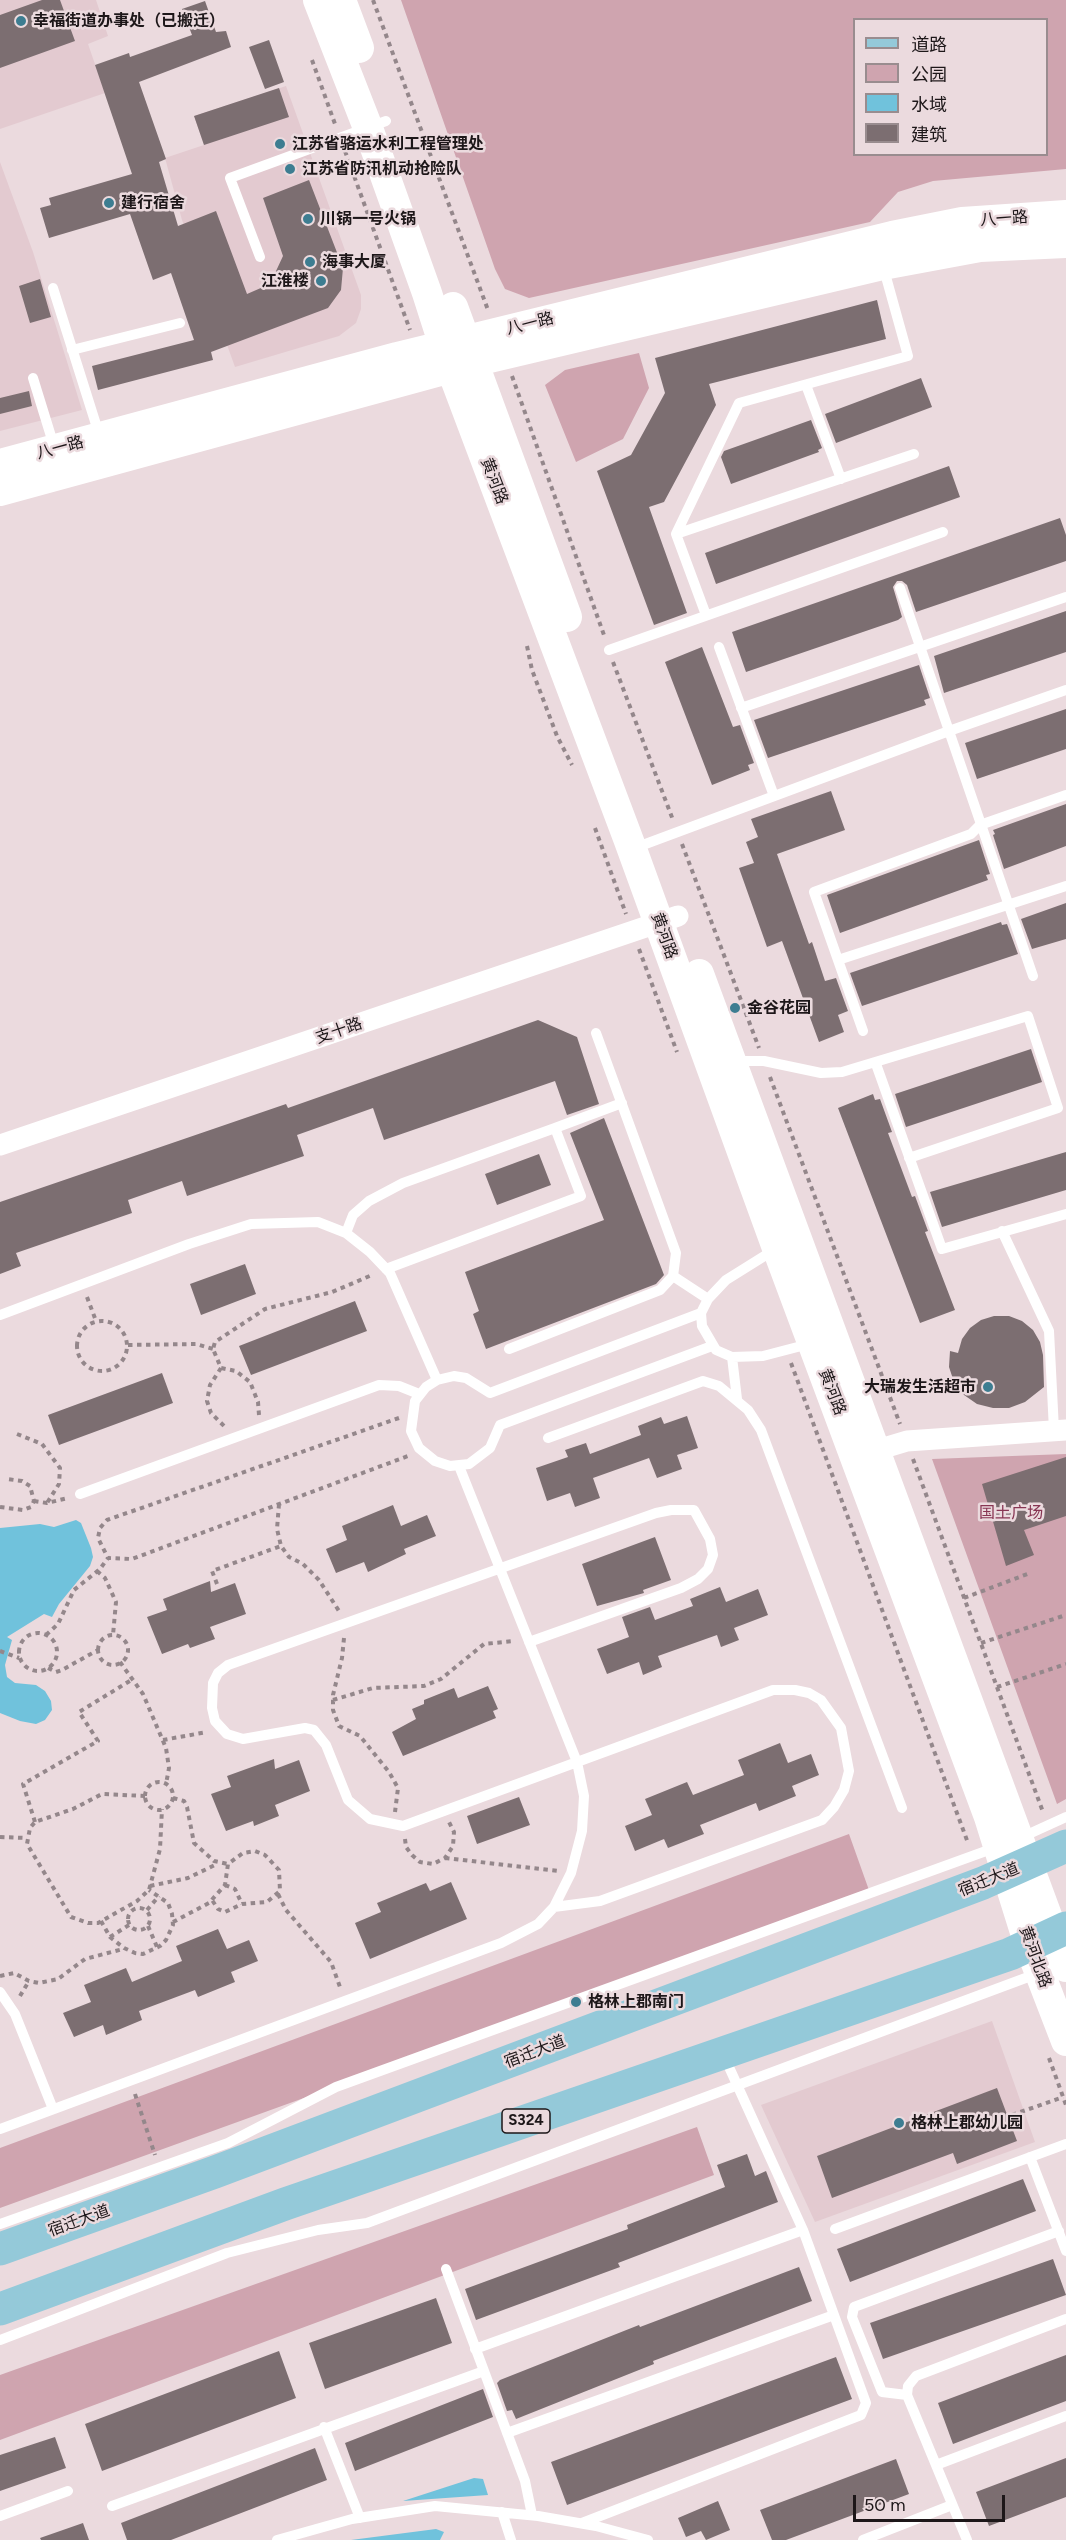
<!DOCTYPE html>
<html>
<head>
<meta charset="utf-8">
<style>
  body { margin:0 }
  #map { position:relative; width:1066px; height:2540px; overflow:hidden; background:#ebdade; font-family:Figtree,"Noto Sans SC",sans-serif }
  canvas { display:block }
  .legend { position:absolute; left:853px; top:18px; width:195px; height:138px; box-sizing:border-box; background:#ebdade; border:2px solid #998c8f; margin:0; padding:8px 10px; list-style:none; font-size:18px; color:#1d1719 }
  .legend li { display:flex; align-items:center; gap:12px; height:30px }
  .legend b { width:30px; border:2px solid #998c8f }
  .scale { position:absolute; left:853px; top:2495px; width:152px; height:27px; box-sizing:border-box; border:3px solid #1d1719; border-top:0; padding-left:8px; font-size:18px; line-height:21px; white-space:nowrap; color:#1d1719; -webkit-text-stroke:4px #ebdade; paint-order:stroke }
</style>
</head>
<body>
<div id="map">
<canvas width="1066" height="2540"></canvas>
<ul class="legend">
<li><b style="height:8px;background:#94c9d9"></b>道路</li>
<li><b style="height:16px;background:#cfa4af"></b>公园</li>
<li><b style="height:16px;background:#70c2dc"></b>水域</li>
<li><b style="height:16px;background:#7c6e71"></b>建筑</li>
</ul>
<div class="scale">50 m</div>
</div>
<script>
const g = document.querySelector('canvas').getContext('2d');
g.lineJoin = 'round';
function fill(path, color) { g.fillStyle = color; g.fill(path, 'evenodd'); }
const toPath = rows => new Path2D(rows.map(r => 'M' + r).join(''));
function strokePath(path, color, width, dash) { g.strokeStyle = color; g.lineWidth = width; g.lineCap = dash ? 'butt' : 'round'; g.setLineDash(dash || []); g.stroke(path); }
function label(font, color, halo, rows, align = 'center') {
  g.font = font + ' Figtree,"Noto Sans SC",sans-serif'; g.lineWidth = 5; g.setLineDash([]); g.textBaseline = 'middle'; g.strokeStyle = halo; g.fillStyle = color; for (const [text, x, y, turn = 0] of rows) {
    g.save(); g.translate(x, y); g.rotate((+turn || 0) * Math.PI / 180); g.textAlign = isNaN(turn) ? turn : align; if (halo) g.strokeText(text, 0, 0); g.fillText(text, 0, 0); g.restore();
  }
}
const built = toPath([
  [0,0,96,0,108,36,88,44,105,93,0,129],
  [286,86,361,295,361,309,356,323,339,336,235,367,182,220,165,158,204,145,194,116],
  [0,162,33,252,82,410,0,431],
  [992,2021,1035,2142,815,2222,761,2105]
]);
const green = toPath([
  [401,0,1066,0,1066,169,933,181,898,192,870,222,529,298,505,289,495,269],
  [854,20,1046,20,1046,154,854,154],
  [639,353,649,388,623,439,576,462,545,385,565,370],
  [1066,1454,1066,1799,1057,1804,932,1459],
  [849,1834,870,1893,0,2208,0,2148],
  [697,2127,714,2175,0,2440,0,2375]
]);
const water = toPath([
  [76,1520,81,1523,91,1548,93,1557,90,1566,59,1604,52,1617,44,1614,7,1637,12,1640,5,1665,7,1677,15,1683,36,1685,45,1691,51,1701,52,1710,45,1720,36,1724,20,1721,0,1713,0,1528,40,1524,54,1527],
  [474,2478,483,2479,488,2495,403,2501],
  [436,2529,444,2532,440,2540,351,2540]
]);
const building = toPath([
  [42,0,60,0,75,41,0,68,0,15],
  [205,1,216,32,226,31,231,47,139,82,166,159,159,162,178,226,216,211,247,294,270,284,283,256,263,198,309,180,343,268,341,290,328,308,211,352,213,360,98,390,92,366,194,340,171,273,153,280,130,214,49,238,40,208,51,205,49,198,132,174,95,65,129,53,130,57,192,35,182,9],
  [269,40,284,82,265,89,249,47],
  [279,88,289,117,204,145,194,116],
  [40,279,51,317,30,323,19,286],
  [877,300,886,339,709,384,716,405,664,502,649,507,687,613,654,625,597,471,631,455,665,393,655,358],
  [921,378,932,407,836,443,825,414],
  [29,391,32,406,0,414,0,398],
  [811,420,822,448,818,450,819,452,731,484,721,457,724,451],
  [949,466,960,497,716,584,705,553],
  [1060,518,1066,535,1066,561,916,612,907,585,902,581,897,581,893,587,902,617,898,620,746,672,732,632],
  [1066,611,1066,652,944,693,934,656],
  [702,647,733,727,740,725,754,763,748,765,750,770,712,785,665,662],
  [919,665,930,698,924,700,926,705,768,758,754,720],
  [1066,709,1066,749,977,779,965,743],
  [831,791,845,830,777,854,809,944,812,942,825,981,836,978,848,1011,838,1015,844,1032,819,1042,782,941,767,947,739,868,754,863,746,842,758,837,751,819],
  [1066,804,1066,846,1004,869,993,835,995,834,993,830],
  [979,840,990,874,986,875,988,880,840,933,827,895],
  [1066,903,1066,939,1032,949,1021,919],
  [1001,922,1002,925,1007,924,1018,954,862,1006,850,973],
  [538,1020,577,1037,599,1104,567,1115,555,1081,384,1140,373,1108,297,1135,304,1156,187,1196,182,1181,128,1200,132,1213,16,1253,21,1266,0,1274,0,1202,286,1104,288,1108],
  [1031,1049,1042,1082,906,1127,895,1094],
  [873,1094,875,1100,880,1099,892,1132,888,1133,912,1197,915,1196,928,1231,925,1232,955,1310,920,1323,838,1108],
  [604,1118,664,1275,656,1284,486,1349,473,1314,479,1311,465,1272,604,1220,570,1133],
  [1066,1152,1066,1190,942,1227,930,1192],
  [539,1154,551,1185,497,1205,485,1174],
  [245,1264,256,1294,201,1315,190,1284],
  [355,1301,367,1331,251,1375,239,1346],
  [994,1316,1009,1316,1022,1321,1033,1330,1040,1342,1043,1355,1044,1387,1025,1402,1009,1408,993,1408,977,1404,964,1395,954,1382,949,1367,950,1351,958,1353,962,1339,970,1328,981,1320],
  [162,1373,173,1403,59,1445,48,1415],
  [687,1416,698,1448,677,1455,682,1469,657,1478,649,1458,593,1478,600,1498,575,1507,570,1493,547,1501,536,1468,568,1457,565,1450,586,1443,590,1454,641,1435,638,1426,661,1417,664,1424],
  [1066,1457,1066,1516,1024,1530,1034,1555,1006,1566,982,1484],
  [393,1505,401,1526,427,1515,436,1536,404,1549,406,1554,368,1572,364,1562,336,1573,326,1549,347,1540,342,1526],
  [655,1537,671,1580,643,1590,644,1593,597,1606,582,1564],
  [210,1581,211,1592,235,1583,246,1614,210,1627,215,1639,190,1648,188,1644,162,1654,147,1617,167,1610,163,1599],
  [720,1587,726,1602,758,1589,768,1615,734,1628,739,1640,721,1647,717,1635,658,1656,662,1667,643,1675,639,1662,607,1674,597,1649,629,1637,622,1617,650,1607,655,1620,693,1606,690,1599],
  [488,1686,498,1709,493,1711,496,1718,403,1756,392,1732,416,1719,412,1709,424,1704,424,1700,454,1688,458,1698],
  [780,1743,788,1763,811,1754,819,1775,792,1786,796,1796,759,1811,756,1803,700,1825,704,1834,668,1848,664,1839,635,1851,625,1826,652,1815,645,1799,687,1782,693,1795,744,1775,738,1760],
  [274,1759,275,1769,299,1760,310,1791,275,1805,279,1816,254,1826,253,1821,226,1831,211,1794,231,1787,227,1776],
  [519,1797,530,1825,477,1844,467,1816],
  [451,1882,467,1919,370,1959,355,1923,381,1912,377,1903,426,1883,430,1891],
  [218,1929,227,1949,249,1940,258,1961,231,1972,235,1982,198,1997,195,1990,139,2011,142,2020,106,2035,103,2025,74,2037,63,2013,91,2002,84,1985,126,1968,132,1982,182,1961,176,1946],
  [997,2088,1017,2141,957,2164,953,2153,832,2198,817,2156],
  [747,2154,755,2176,766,2171,778,2202,618,2263,620,2267,476,2320,465,2289,628,2229,627,2225,725,2187,717,2165],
  [1023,2179,1036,2211,850,2282,837,2249],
  [1053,2259,1066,2295,883,2359,870,2323],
  [799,2267,812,2301,653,2361,654,2364,516,2419,512,2410,507,2411,497,2383,500,2380,639,2325,640,2327],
  [436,2298,452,2343,325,2389,309,2343],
  [279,2351,296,2398,102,2471,85,2424],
  [1066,2355,1066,2401,953,2444,938,2403],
  [836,2357,852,2399,567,2505,551,2462],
  [483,2389,493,2417,355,2471,345,2443],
  [55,2437,66,2468,0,2491,0,2455],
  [315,2448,327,2480,171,2540,127,2540,121,2523],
  [1066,2458,1066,2497,989,2526,976,2492],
  [896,2459,909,2494,786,2540,772,2540,760,2510],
  [718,2501,730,2530,706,2540,701,2531,686,2537,678,2518],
  [83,2523,89,2540,41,2540,40,2538]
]);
const path = toPath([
  [373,0,488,310],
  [312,60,335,124],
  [345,151,410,330],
  [512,376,605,638],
  [527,646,532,670,557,736,572,765],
  [613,662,673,820],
  [595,828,626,914],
  [682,844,759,1048],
  [639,949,677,1052],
  [770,1077,900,1424],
  [87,1297,96,1321],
  '77 1346a25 25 0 1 1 50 0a25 25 0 1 1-50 0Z',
  [128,1345,196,1344,213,1349],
  [791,1363,968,1843],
  [221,1368,210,1385,207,1401,211,1413,225,1427],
  [259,1415,258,1402,250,1382,236,1371,221,1368,213,1349,215,1342,265,1309,332,1292,372,1275],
  [399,1418,107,1520,100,1528,98,1538,108,1558,132,1559,408,1456],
  [17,1434,42,1444,60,1468,59,1484,47,1503],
  [913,1459,1043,1812],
  [34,1501,47,1503,68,1498],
  [279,1504,277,1529,281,1546,289,1557,303,1564,319,1580,339,1611],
  [0,1507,23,1510,31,1507,34,1501,30,1486,22,1481,7,1479],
  [97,1571,105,1578,116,1602,113,1635],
  [217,1584,212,1571,281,1546],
  [964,1598,1030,1573],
  '19 1652a19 19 0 1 1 38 0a19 19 0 1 1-38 0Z',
  [46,1635,58,1624,74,1590,100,1569,108,1558],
  '98 1650a15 15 0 1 1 30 0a15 15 0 1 1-30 0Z',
  [344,1638,342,1658,333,1695,333,1710,339,1726,360,1736,389,1772,398,1788,395,1812],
  [981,1643,1066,1615],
  [0,1651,19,1658],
  [120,1662,143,1694,166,1748,169,1768,166,1784],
  [48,1668,56,1672,62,1670,98,1650],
  [997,1687,1066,1664],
  [333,1700,373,1688,424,1686,441,1679,484,1644,514,1641],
  [163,1740,207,1732],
  '145 1796a14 14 0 1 1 28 0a14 14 0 1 1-28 0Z',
  [145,1796,102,1794,73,1809,35,1822,30,1828,27,1844,71,1917,88,1923,98,1923,137,1901,149,1890,160,1849,162,1809],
  [173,1798,184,1801,187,1807,194,1843,214,1861,228,1864],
  [35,1822,23,1784,98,1741,79,1712,133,1679],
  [0,1837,26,1838],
  [405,1839,406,1847,412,1855,420,1862,433,1864,445,1858,453,1846,454,1832,449,1822],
  [445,1858,558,1871],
  [225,1885,235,1889,242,1904],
  [150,1886,188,1878,217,1864],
  [278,1894,286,1910,331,1962,340,1987],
  '128 1919a11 11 0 1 1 22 0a11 11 0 1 1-22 0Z',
  [147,1910,159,1896],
  [101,1921,110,1937,124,1948,135,1953,143,1954,160,1946,166,1940,173,1925,172,1914,168,1903,149,1890],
  [173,1922,209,1903,225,1885,228,1864,243,1853,255,1851,265,1855,279,1870,280,1891,267,1902,242,1904,225,1912,218,1909,212,1900],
  [148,1926,157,1947],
  [110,1937,129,1925],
  [0,1976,14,1973,29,1981,39,1983,58,1979,85,1959,123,1949],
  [20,1996,29,1981],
  [1049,2058,1066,2105],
  [135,2094,155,2155],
  [1012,2115,1063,2097]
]);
const service = toPath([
  [260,257,230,178,386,121],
  [53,288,99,434],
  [72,350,180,323],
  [33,378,54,446],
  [806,385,841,479],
  [676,534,914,454],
  [900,588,1033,976],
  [706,615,676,534,739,403,908,356,883,266],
  [719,647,774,796],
  [609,650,943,532],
  [741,708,1066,597],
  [632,849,949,731,1066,690],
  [838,960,1066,886],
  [863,1031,814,892,971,834,980,825,1066,795],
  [734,1061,764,1061,821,1073,842,1072,1028,1016,1058,1108,909,1158],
  [876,1064,942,1249,1066,1214],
  [555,1128,622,1103],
  [1002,1231,1049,1331,1054,1430],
  [346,1233,353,1215,369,1201,403,1183,555,1128,581,1196,386,1269],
  [774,1250,726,1280,708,1299,701,1313,702,1326,716,1350,732,1357,763,1356,809,1344],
  [673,1276,708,1299],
  [701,1313,490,1393,466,1378,454,1376,437,1380,426,1387,415,1401,411,1431,419,1448,435,1461,450,1466,469,1464,490,1448,500,1425,712,1346],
  [0,1315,189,1244,251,1224,318,1222,346,1233,370,1252,390,1273,437,1380],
  [509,1349,660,1290,673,1276,676,1253,596,1033],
  [732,1357,737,1399],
  [548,1438,703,1381,719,1386,748,1410,761,1430,902,1808],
  [80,1494,379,1385,399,1386,419,1394],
  [529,1642,681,1588,698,1579,708,1569,713,1555,710,1539,694,1510,671,1510,656,1513,228,1665,218,1673,213,1683,212,1708,215,1721,227,1734,243,1739,305,1728,314,1730,326,1745,348,1800,370,1819,403,1826,773,1690,795,1690,809,1693,821,1700,841,1728,849,1771,844,1790,834,1807,822,1820,600,1901,554,1907],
  [1020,1838,1066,1817],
  [0,1992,15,2014,53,2109],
  [0,2129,501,1943,538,1924,554,1907,571,1873,582,1831,584,1796,577,1762,459,1466],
  [1030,2157,1066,2251],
  [0,2224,228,2143,336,2087,997,1847],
  [835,2229,1066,2144],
  [446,2269,525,2481,532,2515],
  [0,2340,227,2253,318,2230,367,2223,1039,1973],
  [475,2349,803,2230],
  [907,2395,882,2392,852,2317,854,2307,1059,2231],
  [324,2427,360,2518],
  [507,2433,834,2315],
  [936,2465,1066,2416],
  [112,2506,484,2371],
  [502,2512,511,2540],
  [0,2516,68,2491],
  [582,2523,861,2415,866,2403,803,2230,724,2056],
  [277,2540,352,2519,435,2506,538,2516,596,2526,648,2540],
  [863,2540,952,2505],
  [967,2540,907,2395,908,2386,916,2376,1066,2319]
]);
const minor = toPath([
  [0,1145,678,916],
  [877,1450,907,1441,1066,1430]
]);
const secondary = toPath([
  [318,0,368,128,427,293,451,368,629,841,777,1248,989,1817,1029,1945,1066,2041],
  [341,0,359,48],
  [453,307,567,617],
  [0,464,397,357,892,236,962,222,1066,215],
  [0,491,473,362,883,265,980,247,1066,243],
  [699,974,1066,1967]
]);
const primary = toPath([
  [0,2249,215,2172,983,1883,1066,1846],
  [0,2309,285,2204,1010,1954,1066,1928]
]);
const markers = [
  [21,21,6,"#3d7d91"],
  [280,144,6,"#3d7d91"],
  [290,169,6,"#3d7d91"],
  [109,203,6,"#3d7d91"],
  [308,219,6,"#3d7d91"],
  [310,262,6,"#3d7d91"],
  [321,281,6,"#3d7d91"],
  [735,1008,6,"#3d7d91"],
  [988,1387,6,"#3d7d91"],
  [576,2002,6,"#3d7d91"],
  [899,2123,6,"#3d7d91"]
];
const shields = [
  [526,2121,48]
];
const shieldNames = [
  ["S324",526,2121]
];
const poiNames = [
  ["幸福街道办事处（已搬迁）",33,21],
  ["江苏省骆运水利工程管理处",292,144],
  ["江苏省防汛机动抢险队",302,169],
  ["建行宿舍",121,203],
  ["川锅一号火锅",320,219],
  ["海事大厦",322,262],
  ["江淮楼",309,281,"right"],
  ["金谷花园",747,1008],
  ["大瑞发生活超市",976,1387,"right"],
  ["格林上郡南门",588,2002],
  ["格林上郡幼儿园",911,2123]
];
const streetNames = [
  ["八一路",1004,219,-4],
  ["八一路",530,324,-14],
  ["八一路",60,448,-15],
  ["黄河路",494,481,69],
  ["黄河路",664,936,70],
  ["支十路",339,1031,-19],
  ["黄河路",832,1392,69],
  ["宿迁大道",989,1880,-22],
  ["黄河北路",1035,1957,70],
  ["宿迁大道",535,2052,-21],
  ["宿迁大道",79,2221,-20]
];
const parkNames = [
  ["国土广场",1011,1513]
];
fill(built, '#e3cad0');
fill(green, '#cfa4af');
fill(water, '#70c2dc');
fill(building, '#7c6e71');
strokePath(path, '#94878b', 4, [4.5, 4.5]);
strokePath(service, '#fff', 10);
strokePath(minor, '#fff', 21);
strokePath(secondary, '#fff', 30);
strokePath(primary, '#94c9d9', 33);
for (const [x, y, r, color] of markers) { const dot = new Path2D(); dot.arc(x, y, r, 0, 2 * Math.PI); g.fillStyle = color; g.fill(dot); strokePath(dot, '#ebdade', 2); }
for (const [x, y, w] of shields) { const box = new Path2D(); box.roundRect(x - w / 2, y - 12, w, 24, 4.5); g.fillStyle = '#ebdade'; g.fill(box); strokePath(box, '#1d1719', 1.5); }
label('bold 15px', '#1d1719', null, shieldNames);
label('bold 16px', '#1d1719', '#ebdade', poiNames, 'left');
label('16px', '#1d1719', '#ebdade', streetNames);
label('16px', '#883553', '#ebdade', parkNames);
</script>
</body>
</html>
